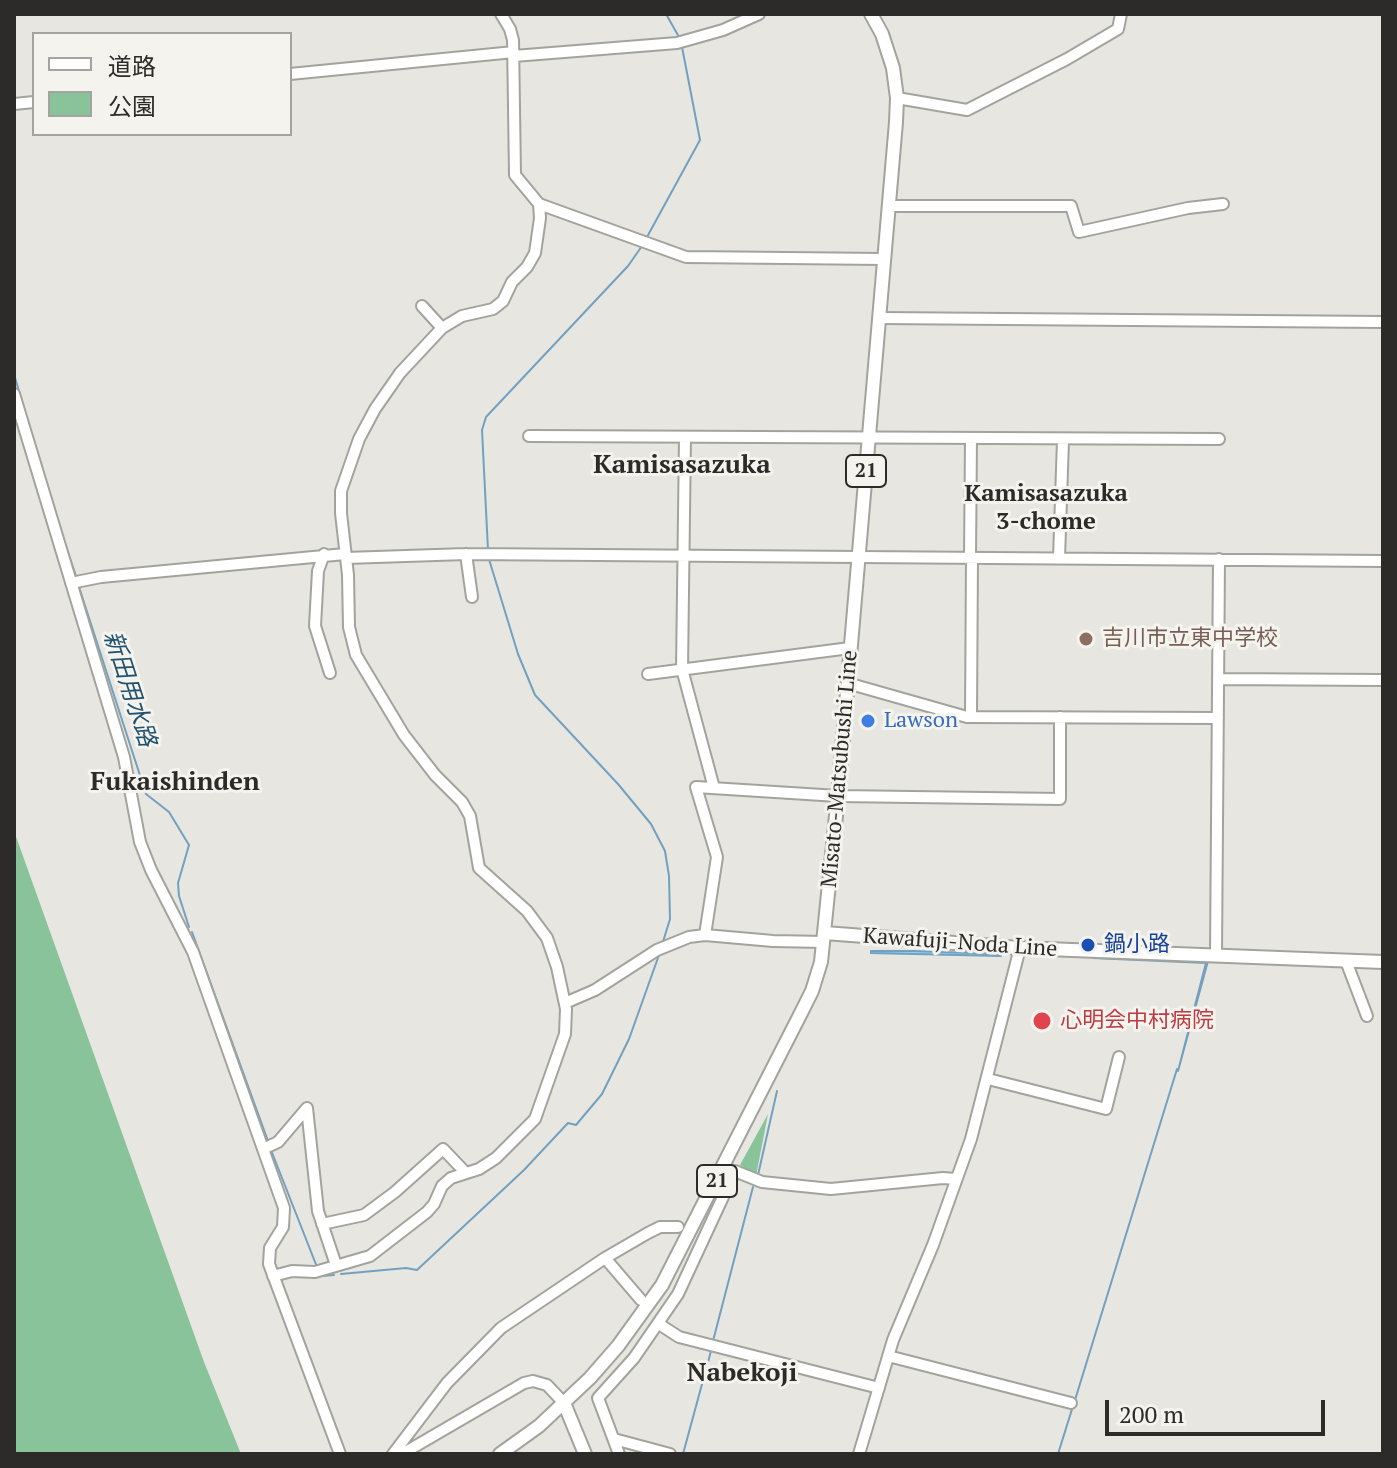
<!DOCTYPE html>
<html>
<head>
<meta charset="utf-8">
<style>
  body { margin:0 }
  #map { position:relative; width:1397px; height:1468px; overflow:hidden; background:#e7e6e1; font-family:"PT Serif","Noto Sans JP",serif }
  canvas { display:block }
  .frame { position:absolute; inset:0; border:16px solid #2c2b29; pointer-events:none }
  .legend { position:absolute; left:32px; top:32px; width:260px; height:104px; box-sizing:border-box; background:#f4f3ee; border:2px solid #a4a39f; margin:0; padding:10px 14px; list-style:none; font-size:24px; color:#2c2b29 }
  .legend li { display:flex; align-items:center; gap:16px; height:40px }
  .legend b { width:40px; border:2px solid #a4a39f }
  .scale { position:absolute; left:1105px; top:1400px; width:220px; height:36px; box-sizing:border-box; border:4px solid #2c2b29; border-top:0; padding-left:10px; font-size:24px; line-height:28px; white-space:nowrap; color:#2c2b29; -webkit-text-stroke:6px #f4f3ee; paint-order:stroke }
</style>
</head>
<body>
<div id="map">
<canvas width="1397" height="1468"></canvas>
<div class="frame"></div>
<ul class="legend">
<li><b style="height:10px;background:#fff"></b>道路</li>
<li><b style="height:22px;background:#89c399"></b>公園</li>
</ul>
<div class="scale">200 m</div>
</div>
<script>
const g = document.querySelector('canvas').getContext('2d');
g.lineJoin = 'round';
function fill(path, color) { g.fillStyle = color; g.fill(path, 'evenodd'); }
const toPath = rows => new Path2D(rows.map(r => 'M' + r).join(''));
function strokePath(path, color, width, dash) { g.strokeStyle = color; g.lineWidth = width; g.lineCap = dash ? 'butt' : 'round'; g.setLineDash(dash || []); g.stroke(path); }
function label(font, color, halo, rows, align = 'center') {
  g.font = font + ' "PT Serif","Noto Sans JP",serif'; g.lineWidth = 6; g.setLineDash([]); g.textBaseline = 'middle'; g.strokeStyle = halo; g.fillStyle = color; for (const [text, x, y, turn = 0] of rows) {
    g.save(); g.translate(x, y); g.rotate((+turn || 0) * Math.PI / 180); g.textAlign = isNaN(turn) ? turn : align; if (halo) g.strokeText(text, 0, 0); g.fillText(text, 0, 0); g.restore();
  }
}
const green = toPath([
  [14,831,204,1362,241,1454,14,1454],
  [768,1114,756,1176,742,1170,744,1167,740,1165]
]);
const water = toPath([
  [871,951,913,951,1001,954,1001,956,871,953,871,951],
  [1093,958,1208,961,1178,1071,1206,963,1093,958]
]);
const stream = toPath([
  [666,14,679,37],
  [647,237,700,140,682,47],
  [14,374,27,419],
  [60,529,76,576],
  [488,550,482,430,486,417,628,266,642,246],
  [488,556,518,654,535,695,618,784,651,824,665,851,669,876,670,919,662,945],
  [79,587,146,794,169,812,189,845,178,883,179,896,189,927],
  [192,932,268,1141],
  [271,1150,317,1267],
  [758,1175,777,1091],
  [341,1274,406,1268,417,1270,524,1170,568,1123,576,1125,602,1094,629,1039,659,955],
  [321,1276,334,1275],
  [713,1341,753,1187],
  [1075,1400,1177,1069],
  [683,1454,711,1351],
  [1058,1454,1073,1406]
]);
const minor = toPath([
  [514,56,677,43,723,30,759,14],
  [290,74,514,52],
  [897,98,967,110,1067,59,1118,29,1121,14],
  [14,104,34,102],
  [539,204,686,257,884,259],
  [889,206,1071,206,1079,232,1188,208,1223,204],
  [422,306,442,328],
  [879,318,1383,322],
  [14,394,124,757,140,842,151,870,193,952,284,1208,283,1227,270,1248,269,1264,340,1454],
  [529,436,1219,439],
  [685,437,682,669,714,788],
  [324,554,318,571,315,626,330,673],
  [466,554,472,597],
  [970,557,971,438],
  [346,558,466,554,1383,561],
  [1059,558,1063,440],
  [71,583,101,577,345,554],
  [648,674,850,648],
  [1218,679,1383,680],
  [847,683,967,717,1218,718],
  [971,717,972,557],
  [705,935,717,857,696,787,838,796,1060,799,1060,717],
  [1216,955,1219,559],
  [1346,961,1367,1016],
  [565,1003,595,990,657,950,689,937,705,935,773,941,824,942],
  [988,1079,1106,1109,1119,1057],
  [263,1149,278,1142,307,1108,318,1211,336,1265],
  [322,1224,364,1215,395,1192,443,1149,465,1172],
  [605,1258,641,1300],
  [273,1276,292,1271,315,1272,370,1256,427,1212,434,1204,442,1186,451,1178,479,1169,496,1158,535,1119,565,1034,566,1009,557,967,547,938,527,911,479,868,470,816,462,802,435,775,404,735,356,655,349,627,348,575,341,513,341,491,359,439,375,409,400,373,442,328,462,316,493,309,503,301,512,282,527,267,535,253,540,218,539,204,515,175,513,40,510,29,501,14],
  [659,1324,679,1337,879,1388],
  [888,1356,1071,1403],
  [614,1439,670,1454],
  [393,1454,447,1383,501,1328,605,1258,648,1233,660,1227,678,1227],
  [402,1454,524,1383,533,1381,547,1385,564,1403],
  [619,1454,598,1398,634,1358,678,1294,735,1171,762,1182,831,1189,943,1178,956,1179],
  [859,1454,893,1340,933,1245,971,1139,1020,948]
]);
const major = toPath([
  [825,933,1020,948,1383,962],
  [564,1403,585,1454],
  [500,1454,539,1426,590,1378,618,1346,662,1285,801,1013,812,991,821,962,838,796,896,122,897,98,893,68,882,34,871,14]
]);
const markers = [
  [1086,639,8,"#8d6e63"],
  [868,721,8,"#3f7fe0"],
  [1088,945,8,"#1a4fb4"],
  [1042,1021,10,"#e0444e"]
];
const shields = [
  [866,471,40],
  [717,1181,40]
];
const shieldNames = [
  ["21",866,471],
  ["21",717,1181]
];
const educationNames = [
  ["吉川市立東中学校",1102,639]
];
const shopNames = [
  ["Lawson",884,721]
];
const streetNames = [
  ["Misato-Matsubushi Line",840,769,-85],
  ["Kawafuji-Noda Line",960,943,4]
];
const transitNames = [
  ["鍋小路",1104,945]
];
const healthNames = [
  ["心明会中村病院",1060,1021]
];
const neighbourhoodNames = [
  ["Kamisasazuka",1046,494],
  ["3-chome",1046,522]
];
const waterNames = [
  ["新田用水路",129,689,72]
];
const quarterNames = [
  ["Kamisasazuka",682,466],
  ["Fukaishinden",175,783],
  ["Nabekoji",742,1374]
];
fill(green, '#89c399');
fill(water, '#91d2fe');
strokePath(water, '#73a0be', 2);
strokePath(stream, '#73a0be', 2);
strokePath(minor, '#a3a39e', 14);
strokePath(major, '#a3a39e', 16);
strokePath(minor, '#fff', 10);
strokePath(major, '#fff', 12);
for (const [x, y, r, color] of markers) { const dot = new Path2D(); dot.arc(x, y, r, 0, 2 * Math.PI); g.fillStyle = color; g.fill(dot); strokePath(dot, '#f4f3ee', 3); }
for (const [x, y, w] of shields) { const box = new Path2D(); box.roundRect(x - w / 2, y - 16, w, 32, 6); g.fillStyle = '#f4f3ee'; g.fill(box); strokePath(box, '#2c2b29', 2); }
label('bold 20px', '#2c2b29', null, shieldNames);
label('22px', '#785e54', '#f4f3ee', educationNames, 'left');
label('22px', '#366cbe', '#f4f3ee', shopNames, 'left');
label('22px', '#2c2b29', '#f4f3ee', streetNames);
label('22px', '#164399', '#f4f3ee', transitNames, 'left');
label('22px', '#be3a42', '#f4f3ee', healthNames, 'left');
label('bold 24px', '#2c2b29', '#f4f3ee', neighbourhoodNames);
label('italic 24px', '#215270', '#f4f3ee', waterNames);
label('bold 26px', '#2c2b29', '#f4f3ee', quarterNames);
</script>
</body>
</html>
